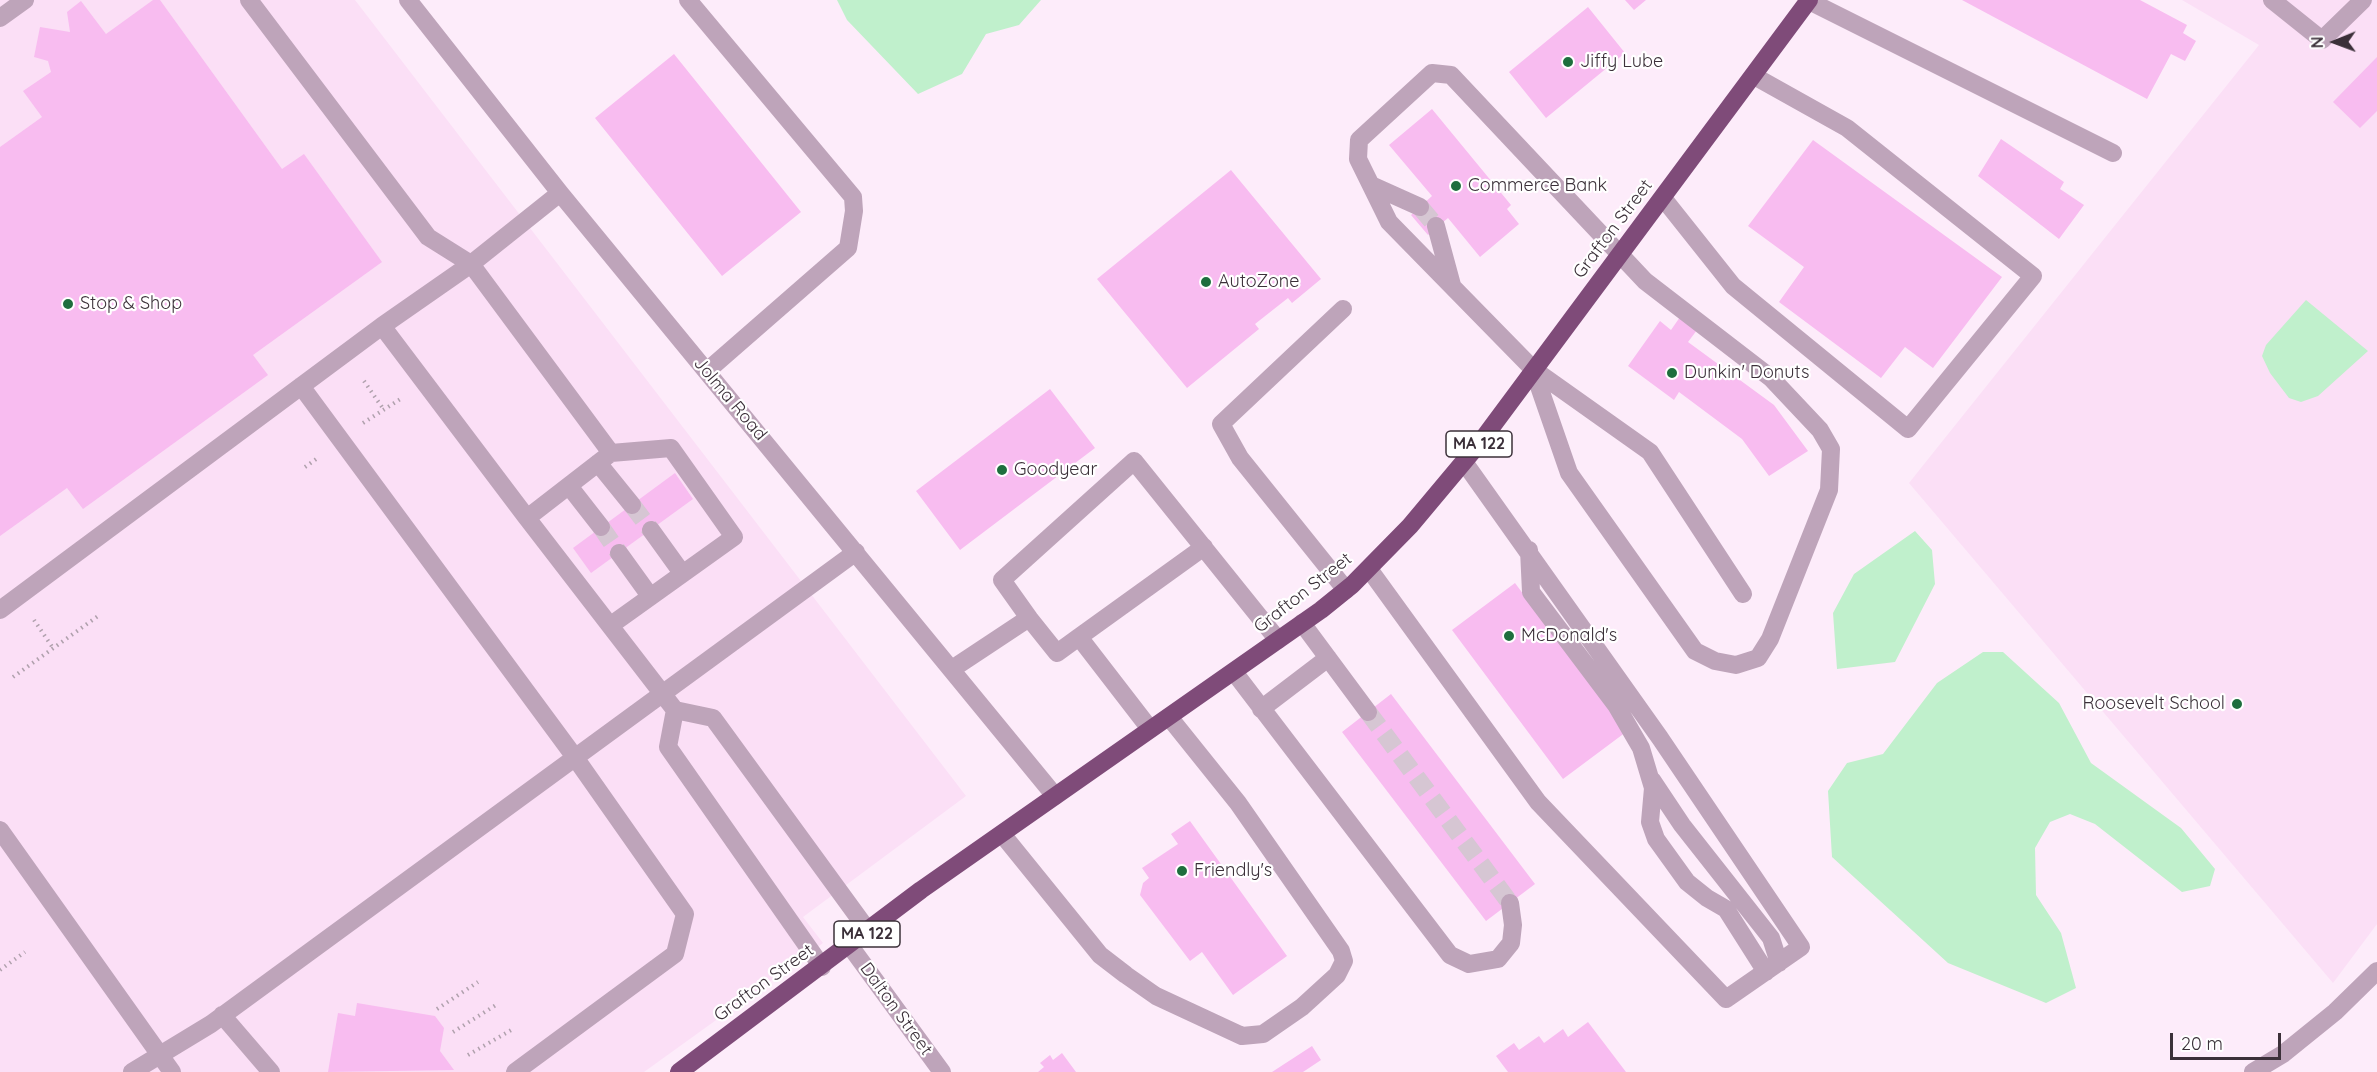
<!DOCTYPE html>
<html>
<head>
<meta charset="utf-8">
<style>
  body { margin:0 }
  #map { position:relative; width:2377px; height:1072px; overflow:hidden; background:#fdecfa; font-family:Quicksand,sans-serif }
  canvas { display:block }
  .north { position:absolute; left:2305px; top:12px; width:60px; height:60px; -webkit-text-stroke:4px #fff; paint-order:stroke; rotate:269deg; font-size:16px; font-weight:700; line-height:24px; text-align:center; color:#3b3039 }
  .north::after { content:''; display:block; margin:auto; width:21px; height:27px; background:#3b3039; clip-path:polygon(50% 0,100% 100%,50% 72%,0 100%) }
  .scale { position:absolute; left:2170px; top:1033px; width:111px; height:27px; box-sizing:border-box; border:3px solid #3b3039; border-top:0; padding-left:8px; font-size:18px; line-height:21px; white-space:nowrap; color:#3b3039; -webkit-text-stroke:4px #fff; paint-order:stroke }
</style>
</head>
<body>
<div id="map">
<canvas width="2377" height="1072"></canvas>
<div class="north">N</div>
<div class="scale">20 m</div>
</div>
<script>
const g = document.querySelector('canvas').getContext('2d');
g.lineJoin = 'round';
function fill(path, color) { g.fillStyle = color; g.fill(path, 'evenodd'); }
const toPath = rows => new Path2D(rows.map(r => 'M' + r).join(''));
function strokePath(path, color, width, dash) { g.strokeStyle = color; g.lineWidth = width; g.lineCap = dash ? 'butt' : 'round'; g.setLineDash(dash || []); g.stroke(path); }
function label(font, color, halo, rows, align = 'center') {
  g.font = font + ' Quicksand,sans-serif'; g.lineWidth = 4.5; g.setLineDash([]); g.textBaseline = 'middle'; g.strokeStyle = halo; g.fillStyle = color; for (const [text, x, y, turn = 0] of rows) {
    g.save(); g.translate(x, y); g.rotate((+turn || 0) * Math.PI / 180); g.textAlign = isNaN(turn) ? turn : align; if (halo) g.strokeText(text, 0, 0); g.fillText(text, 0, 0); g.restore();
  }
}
const built = toPath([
  [0,0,355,0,966,796,803,917,823,943,644,1072,0,1072],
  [2182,0,2377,0,2377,924,2333,983,1909,483,2259,45]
]);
const green = toPath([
  [837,0,1041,0,1019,25,986,34,962,74,918,94,847,20],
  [2306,300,2368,351,2318,396,2301,402,2289,398,2270,373,2262,356,2266,345],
  [1915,531,1932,550,1935,584,1895,662,1837,669,1833,613,1854,574],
  [1983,652,2003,652,2059,703,2091,763,2181,828,2215,869,2210,886,2182,892,2095,824,2070,814,2050,822,2035,848,2036,895,2061,933,2076,988,2046,1003,1948,963,1832,857,1828,791,1847,763,1883,754,1937,683]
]);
const building = toPath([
  [153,0,160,0,282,169,304,154,382,262,253,355,268,375,83,509,67,488,0,536,0,147,42,117,23,91,51,72,48,61,34,57,40,27,70,32,67,12,81,1,106,34],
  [1625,0,1646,0,1634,10],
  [1962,0,2140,0,2187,25,2183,33,2196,41,2185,61,2171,54,2147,99],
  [1588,7,1625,53,1546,118,1509,72],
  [674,54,801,212,722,276,595,118],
  [2377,57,2377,111,2360,128,2333,102],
  [1432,109,1511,205,1507,209,1519,224,1480,257,1448,218,1428,235,1411,215,1432,196,1389,145],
  [2001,139,2064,182,2060,189,2084,205,2059,239,1978,176],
  [1813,140,2002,277,1933,368,1905,347,1881,378,1779,302,1804,267,1748,226],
  [1231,170,1321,279,1292,303,1288,298,1255,324,1259,329,1187,388,1097,279],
  [1680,317,1697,330,1688,342,1774,405,1808,451,1769,476,1742,439,1679,392,1674,400,1628,366,1660,321,1671,330],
  [1050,389,1095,448,960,550,916,491],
  [675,473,693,499,591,573,573,548],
  [1515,583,1626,732,1563,779,1452,630],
  [1391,694,1535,884,1486,921,1342,732],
  [1190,821,1287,956,1233,995,1202,952,1190,961,1140,895,1143,883,1149,878,1142,868,1178,844,1171,834],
  [357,1003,435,1016,444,1028,440,1051,454,1070,328,1072,338,1013,355,1016],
  [1588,1022,1626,1072,1508,1072,1496,1056,1514,1043,1519,1050,1539,1036,1544,1043,1563,1029,1568,1037],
  [1312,1046,1321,1060,1303,1072,1272,1072],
  [1062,1053,1076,1072,1038,1072,1044,1067,1040,1063,1050,1055,1053,1060]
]);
const minorTunnel = toPath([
  [1420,207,1436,226],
  [632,505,651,530],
  [601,527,619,553],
  [1368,712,1510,903]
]);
const path = toPath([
  [364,381,384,410],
  [363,423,402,398],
  [305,467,319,457],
  [34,620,53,648],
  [13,677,98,616],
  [0,970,25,952],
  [437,1009,478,982],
  [453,1032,496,1005],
  [468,1055,513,1029]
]);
const minor = toPath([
  [249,0,428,237,471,264,611,453,527,518,382,326],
  [408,0,560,193,1055,796],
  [688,0,853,197,854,211,848,248,707,371],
  [2272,0,2322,40,2363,0],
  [1809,1,2113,153],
  [0,18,25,0],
  [1371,185,1420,207],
  [1663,198,1733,286,1908,429,2033,276,1847,128,1754,76],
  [1436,226,1452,285],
  [1343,309,1221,424,1240,458,1346,590],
  [1533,369,1569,473,1695,651,1715,661,1736,665,1758,658,1770,639,1829,490,1831,449,1820,430,1771,378,1645,281,1451,75,1432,73,1359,140,1358,159,1389,222,1533,369,1650,452,1743,594],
  [301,386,574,756,685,914,675,954,515,1072],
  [598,463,632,505],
  [569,486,601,527],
  [527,518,675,710,713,718,869,932],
  [651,530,682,573],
  [1529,550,1531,592,1616,705,1641,748,1653,788,1650,822,1656,839,1687,882,1707,898,1726,909,1766,972],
  [619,553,650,596],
  [1369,569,1538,802,1726,999,1801,947,1660,738,1464,462],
  [0,610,382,326,471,264,560,193],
  [1029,618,1057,653,1079,637,1150,729],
  [1302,623,1368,712],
  [611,625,734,537,671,448,611,453],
  [1079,637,1204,547],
  [952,669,1029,618,1002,580,1134,461,1278,640],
  [1234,672,1450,955,1469,964,1498,959,1511,943,1513,925,1510,903],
  [1261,709,1328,658],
  [675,710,668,747,822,967],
  [1652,780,1682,825,1771,938,1779,963],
  [0,830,172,1072],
  [1002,834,1100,955,1126,975,1156,996,1242,1036,1263,1034,1302,1007,1337,975,1344,961,1341,951,1238,803,1169,717],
  [850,946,942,1072],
  [222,1015,271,1072],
  [132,1072,211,1024,856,552],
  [2253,1072,2283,1054,2335,1012,2377,971]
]);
const highway = toPath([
  [679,1072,921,890,1321,610,1352,585,1410,526,1482,440,1809,0]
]);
const markers = [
  [1568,62,6,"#1e6e3e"],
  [1456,186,6,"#1e6e3e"],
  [1206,282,6,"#1e6e3e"],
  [68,304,6,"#1e6e3e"],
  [1672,373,6,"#1e6e3e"],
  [1002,470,6,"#1e6e3e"],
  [1509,636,6,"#1e6e3e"],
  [2237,704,6,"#1e6e3e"],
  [1182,871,6,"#1e6e3e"]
];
const shields = [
  [1479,444,66],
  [867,934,66]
];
const shieldNames = [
  ["MA 122",1479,444],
  ["MA 122",867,934]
];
const poiNames = [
  ["Jiffy Lube",1580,62],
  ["Commerce Bank",1468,186],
  ["AutoZone",1218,282],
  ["Stop & Shop",80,304],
  ["Dunkin' Donuts",1684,373],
  ["Goodyear",1014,470],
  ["McDonald's",1521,636],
  ["Roosevelt School",2225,704,"right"],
  ["Friendly's",1194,871]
];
const streetNames = [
  ["Grafton Street",1613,229,-53],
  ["Jolma Road",730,399,50],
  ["Grafton Street",1303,593,-38],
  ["Grafton Street",764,983,-36],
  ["Dalton Street",896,1009,54]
];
fill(built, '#fbdff6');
fill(green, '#c0f0cc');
fill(building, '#f8bcf0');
strokePath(minorTunnel, '#d6c6d3', 18, [18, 9]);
strokePath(path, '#b0a1ad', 4, [1.5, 4.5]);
strokePath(minor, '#bea4ba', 18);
strokePath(highway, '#7f4b79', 18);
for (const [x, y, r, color] of markers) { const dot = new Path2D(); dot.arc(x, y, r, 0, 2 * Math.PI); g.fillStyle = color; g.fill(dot); strokePath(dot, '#fff', 2); }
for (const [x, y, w] of shields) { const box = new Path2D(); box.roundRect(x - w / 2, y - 13, w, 26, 4.5); g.fillStyle = '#fff'; g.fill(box); strokePath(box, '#3b3039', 1.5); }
label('bold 16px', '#3b3039', null, shieldNames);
label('18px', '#3b3039', '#fff', poiNames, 'left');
label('18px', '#3b3039', '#fff', streetNames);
</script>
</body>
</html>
